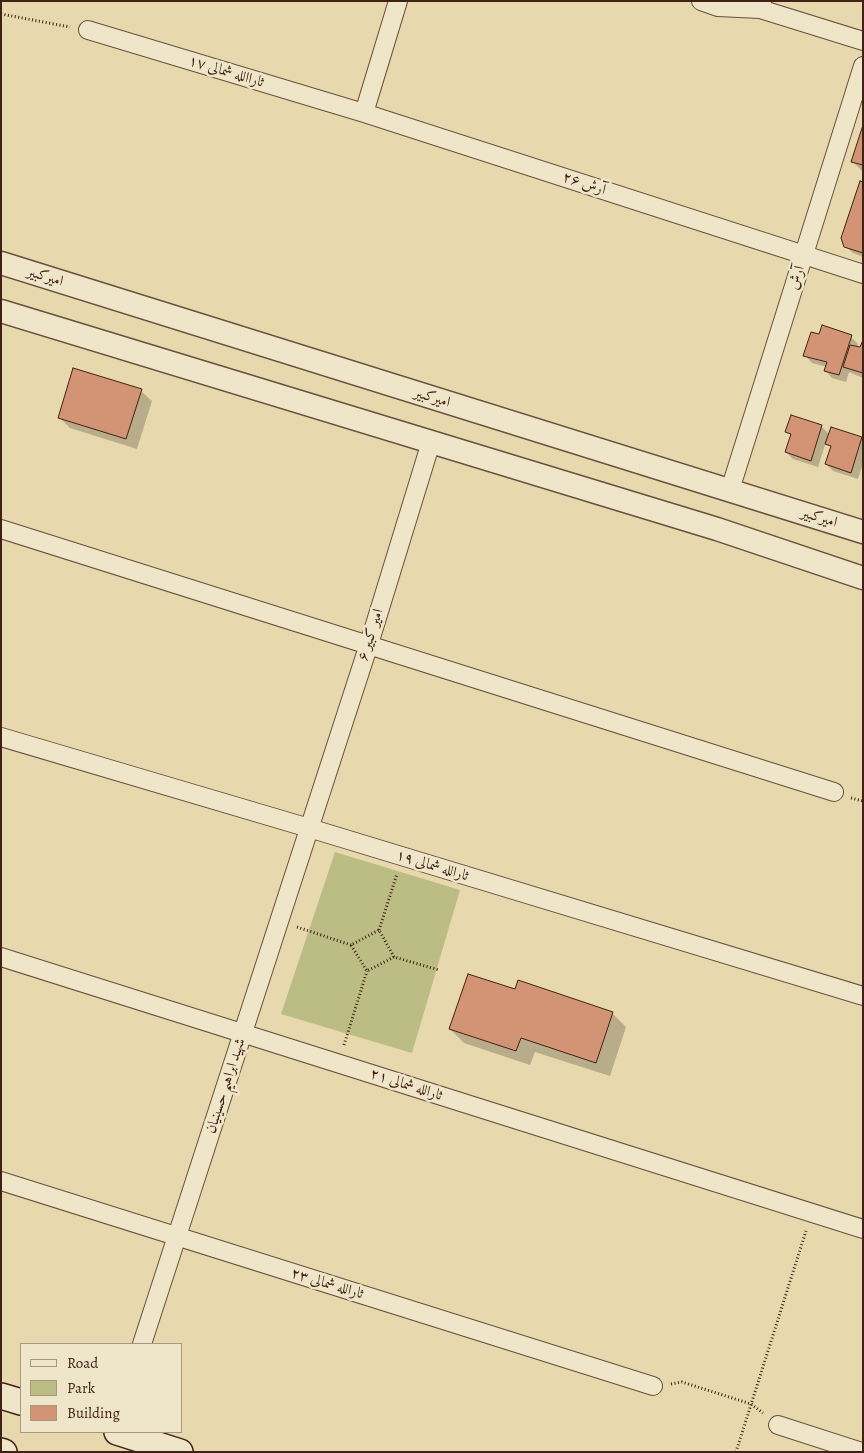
<!DOCTYPE html>
<html>
<head>
<meta charset="utf-8">
<style>
  body { margin:0 }
  #map { position:relative; width:864px; height:1453px; overflow:hidden; background:#e7d8ad; font-family:Alegreya,serif }
  canvas { display:block }
  .frame { position:absolute; inset:0; border:2px solid #402115; pointer-events:none }
  .legend { position:absolute; left:20px; top:1343px; width:162px; height:90px; box-sizing:border-box; background:#efe6ca; border:1px solid #a99782; margin:0; padding:6px 9px; list-style:none; font-size:15px; color:#402115 }
  .legend li { display:flex; align-items:center; gap:10px; height:25px }
  .legend b { width:25px; border:1px solid #a99782 }
</style>
</head>
<body>
<div id="map">
<canvas width="864" height="1453"></canvas>
<div class="frame"></div>
<ul class="legend">
<li><b style="height:6px;background:#efe6ca"></b>Road</li>
<li><b style="height:14px;background:#bcbc85"></b>Park</li>
<li><b style="height:14px;background:#d29475"></b>Building</li>
</ul>
</div>
<script>
const g = document.querySelector('canvas').getContext('2d');
g.lineJoin = 'round';
function fill(path, color) { g.fillStyle = color; g.fill(path, 'evenodd'); }
const toPath = rows => new Path2D(rows.map(r => 'M' + r).join(''));
function strokePath(path, color, width, dash) { g.strokeStyle = color; g.lineWidth = width; g.lineCap = dash ? 'butt' : 'round'; g.setLineDash(dash || []); g.stroke(path); }
function label(font, color, halo, rows, align = 'center') {
  g.font = font + ' Alegreya,Amiri,serif'; g.lineWidth = 5; g.setLineDash([]); g.textBaseline = 'middle'; g.strokeStyle = halo; g.fillStyle = color; for (const [text, x, y, turn = 0] of rows) {
    g.save(); g.translate(x, y); g.rotate((+turn || 0) * Math.PI / 180); g.textAlign = isNaN(turn) ? turn : align; if (halo) g.strokeText(text, 0, 0); g.fillText(text, 0, 0); g.restore();
  }
}
const green = toPath([
  [335,852,460,890,412,1053,281,1014]
]);
const shadow = toPath([
  [863,129,863,172,852,161],
  [863,183,863,257,853,253,845,246],
  [820,335,851,337,858,344,857,348,861,349,863,343,863,378,849,372,846,382,832,378,825,370,827,367,812,363,805,355],
  [141,391,152,401,137,449,70,428,59,417],
  [821,426,830,435,861,438,863,440,863,463,858,479,833,471,826,464,832,448,826,442,818,467,793,459,786,452,792,436,787,431],
  [515,991,612,1013,626,1027,610,1076,535,1052,530,1065,464,1043,450,1029]
]);
const building = toPath([
  [863,125,863,165,851,162,863,125],
  [860,181,863,182,863,253,844,247,841,238,860,181],
  [822,325,852,335,839,375,824,371,827,362,803,356,811,332,819,334,822,325],
  [863,340,863,373,843,367,850,345,860,347,863,340],
  [73,368,142,389,126,439,58,418,73,368],
  [791,415,822,425,811,461,785,452,791,434,785,432,791,415],
  [831,427,862,437,851,473,825,464,831,446,825,444,831,427],
  [468,974,515,989,518,980,613,1012,596,1063,521,1038,516,1051,449,1029,468,974]
]);
const path = toPath([
  [1,14,70,27],
  [851,798,863,801],
  [297,927,351,945],
  [379,930,397,874],
  [394,957,379,930,351,945,367,971,394,957,439,970],
  [344,1045,367,971],
  [671,1384,682,1382,751,1404,763,1413],
  [736,1452,806,1231]
]);
const minor = toPath([
  [701,1,718,7,760,9],
  [762,1,760,9,863,41],
  [88,30,364,113,863,274],
  [364,113,398,1],
  [730,490,863,66],
  [1,529,834,792],
  [1,737,309,828,863,996],
  [1,957,863,1229],
  [1,1181,653,1386],
  [142,1344,369,644,431,442],
  [778,1425,862,1452]
]);
const tertiary = toPath([
  [1,263,863,532],
  [1,311,717,529,863,578]
]);
const secondary = toPath([
  [1,1396,21,1402],
  [117,1432,180,1452],
  [1,1451,4,1452]
]);
const streetNames = [
  ["ثاراالله شمالی ۱۷",226,72,17],
  ["آرش ۲۶",584,184,18],
  ["امیرکبیر",45,277,17],
  ["آرش",797,278,-72],
  ["امیرکبیر",432,398,17],
  ["امیرکبیر",819,518,17],
  ["امیر کبیر ۶",371,635,-72],
  ["ثارالله شمالی ۱۹",432,866,17],
  ["ثارالله شمالی ۲۱",406,1085,18],
  ["شهید ابراهیم حسینیان",226,1086,-72],
  ["ثارالله شمالی ۲۳",327,1284,17]
];
fill(green, '#bcbc85');
fill(shadow, '#0003');
fill(building, '#d29475');
strokePath(building, '#402115', 1);
strokePath(minor, '#6a4f3b', 20);
strokePath(tertiary, '#6a4f3b', 25);
strokePath(secondary, '#402115', 28);
strokePath(path, '#402115', 3, [1, 2.5]);
strokePath(minor, '#efe6ca', 18);
strokePath(tertiary, '#efe6ca', 22);
strokePath(secondary, '#efe6ca', 25);
label('15px', '#402115', '#efe6ca', streetNames);
</script>
</body>
</html>
